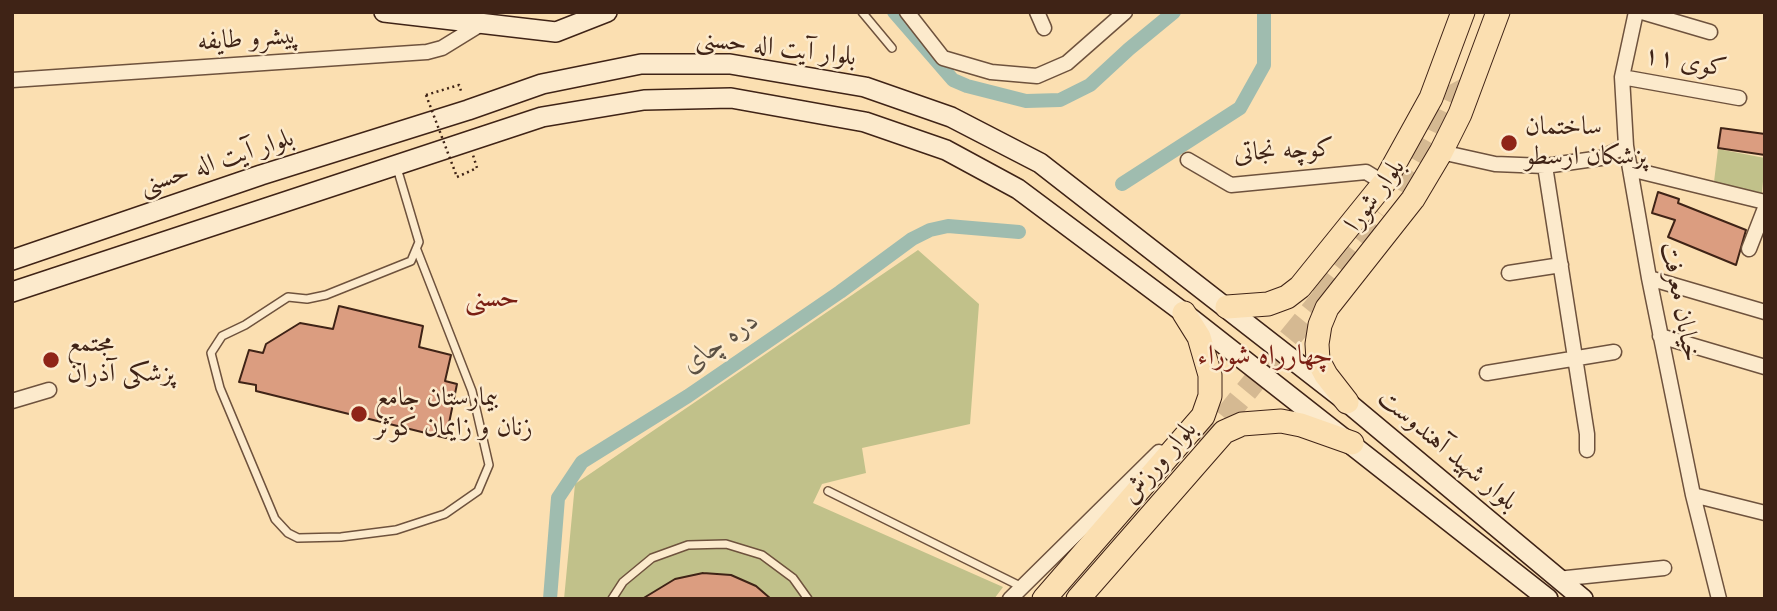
<!DOCTYPE html>
<html>
<head>
<meta charset="utf-8">
<style>
  body { margin:0 }
  #map { position:relative; width:1777px; height:611px; overflow:hidden; background:#fbdfb1; font-family:Cardo,serif }
  canvas { display:block }
  .frame { position:absolute; inset:0; border:14px solid #3f2316; pointer-events:none }
</style>
</head>
<body>
<div id="map">
<canvas width="1777" height="611"></canvas>
<div class="frame"></div>
</div>
<script>
const g = document.querySelector('canvas').getContext('2d');
g.lineJoin = 'round';
function fill(path, color) { g.fillStyle = color; g.fill(path, 'evenodd'); }
const toPath = rows => new Path2D(rows.map(r => 'M' + r).join(''));
function strokePath(path, color, width, dash) { g.strokeStyle = color; g.lineWidth = width; g.lineCap = dash ? 'butt' : 'round'; g.setLineDash(dash || []); g.stroke(path); }
function label(font, color, halo, rows, align = 'center') {
  g.font = font + ' Cardo,Amiri,serif'; g.lineWidth = 5; g.setLineDash([]); g.textBaseline = 'middle'; g.strokeStyle = halo; g.fillStyle = color; for (const [text, x, y, turn = 0] of rows) {
    g.save(); g.translate(x, y); g.rotate((+turn || 0) * Math.PI / 180); g.textAlign = isNaN(turn) ? turn : align; if (halo) g.strokeText(text, 0, 0); g.fillText(text, 0, 0); g.restore();
  }
}
const green = toPath([
  [1718,149,1765,158,1762,193,1714,182],
  [918,250,979,304,970,424,862,448,866,473,822,484,813,503,1003,587,994,599,564,599,575,484]
]);
const canal = toPath([
  [894,12,953,80,967,86,1026,101,1060,100,1090,85,1129,49,1174,12],
  [1122,184,1240,108,1264,65,1264,12],
  [550,599,558,498,582,462,688,396,840,292,912,239,930,230,948,226,1019,232]
]);
const building = toPath([
  [1721,128,1765,134,1765,155,1718,148,1721,128],
  [1658,192,1679,199,1678,203,1746,230,1736,265,1668,237,1675,220,1652,213,1658,192],
  [339,306,423,326,419,347,451,355,445,381,457,384,446,438,256,391,256,385,239,382,249,350,263,353,266,344,300,323,333,329,339,306],
  [703,573,731,575,756,586,771,599,642,599,675,579,703,573]
]);
const primaryTunnel = toPath([
  [1404,193,1434,140,1455,95,1470,87],
  [1313,291,1376,210],
  [1203,444,1334,284]
]);
const path = toPath([
  [426,95,459,85,462,94],
  [457,177,477,168,473,155]
]);
const lane = toPath([
  [862,12,892,48],
  [397,168,419,242,411,261,326,295,307,299,288,297,245,325,222,336,211,353,220,388,275,519,288,533,298,538,341,537,396,530,445,514,478,491,489,465,472,391,417,250],
  [828,491,1020,586],
  [612,599,623,582,652,558,688,545,726,544,762,555,793,578,808,599]
]);
const street = toPath([
  [907,12,943,58,991,72,1037,76,1067,63,1125,12],
  [1037,12,1044,28],
  [1636,12,1622,77,1626,146,1649,278,1693,495,1719,599],
  [1642,12,1710,32],
  [1622,77,1739,98],
  [12,80,427,52,442,48,481,24],
  [1441,152,1495,164,1545,166,1601,158,1626,146],
  [1188,160,1231,185,1366,172,1384,183],
  [1545,166,1587,434,1587,450],
  [1630,169,1765,202],
  [1749,249,1765,208],
  [1509,273,1561,265],
  [1649,278,1765,312],
  [1660,336,1765,367],
  [1487,373,1614,352],
  [12,401,49,390],
  [1693,495,1765,513],
  [1557,579,1664,568],
  [1010,599,1159,452]
]);
const secondary = toPath([
  [384,12,556,32,607,12],
  [12,260,261,175,468,110,542,84,641,64,730,64,865,87,951,117,1040,163,1347,402,1583,599],
  [12,292,542,117,644,100,731,98,865,122,946,150,1018,189,1184,313,1548,599]
]);
const primary = toPath([
  [1227,307,1268,304,1287,297,1300,287,1384,183,1431,98,1463,12],
  [1347,402,1326,375,1318,360,1317,344,1320,325,1327,308,1413,199,1441,152,1460,114,1498,12],
  [1044,599,1203,416,1210,396,1210,375,1199,337,1184,313],
  [1078,599,1224,432,1242,424,1281,421,1301,425,1352,443]
]);
const pathBridge = toPath([
  [426,95,457,177]
]);
const markers = [
  [1509,143,9,"#8f2418"],
  [51,360,9,"#8f2418"],
  [359,414,9,"#8f2418"]
];
const streetNames = [
  ["پیشرو طایفه",248,40,-4],
  ["بلوار آیت اله حسنی",776,49,7],
  ["کوی ۱۱",1685,63,10],
  ["کوچه نجاتی",1284,152,-3],
  ["بلوار آیت اله حسنی",217,163,-18],
  ["بلوار شورا",1376,196,-54],
  ["خیابان معرفت",1679,302,79],
  ["بلوار شهید آهندوست",1447,451,40],
  ["بلوار ورزش",1160,463,-49]
];
const poiNames = [
  ["ساختمان",1525,128],
  ["پزشکان ارسطو",1525,158],
  ["مجتمع",67,345],
  ["پزشکی آذران",67,375],
  ["بیمارستان جامع",375,399],
  ["زنان و زایمان کوثر",375,429]
];
const neighbourhoodNames = [
  ["حسنی",492,300],
  ["چهارراه شوراء",1265,358]
];
const waterNames = [
  ["دره چای",721,343,-35]
];
fill(green, '#c1c18a');
strokePath(canal, '#9fbcaf', 14);
fill(building, '#db9d80');
strokePath(building, '#3f2316', 2);
strokePath(primaryTunnel, '#d5b992', 23, [23, 11]);
strokePath(lane, '#6e523d', 10);
strokePath(street, '#6e523d', 17);
strokePath(secondary, '#3f2316', 22);
strokePath(primary, '#3f2316', 25);
strokePath(path, '#3f2316', 2.5, [2, 3.5]);
strokePath(lane, '#fceacc', 7);
strokePath(street, '#fceacc', 14);
strokePath(secondary, '#fceacc', 19);
strokePath(primary, '#fbdfb1', 23);
strokePath(pathBridge, '#3f2316', 2.5, [2, 3.5]);
for (const [x, y, r, color] of markers) { const dot = new Path2D(); dot.arc(x, y, r, 0, 2 * Math.PI); g.fillStyle = color; g.fill(dot); strokePath(dot, '#fceacc', 2.5); }
label('26px', '#3f2316', '#fceacc', streetNames);
label('26px', '#3f2316', '#fceacc', poiNames, 'left');
label('28px', '#7a1f14', '#fceacc', neighbourhoodNames);
label('italic 28px', '#5c5144', '#fceacc', waterNames);
</script>
</body>
</html>
